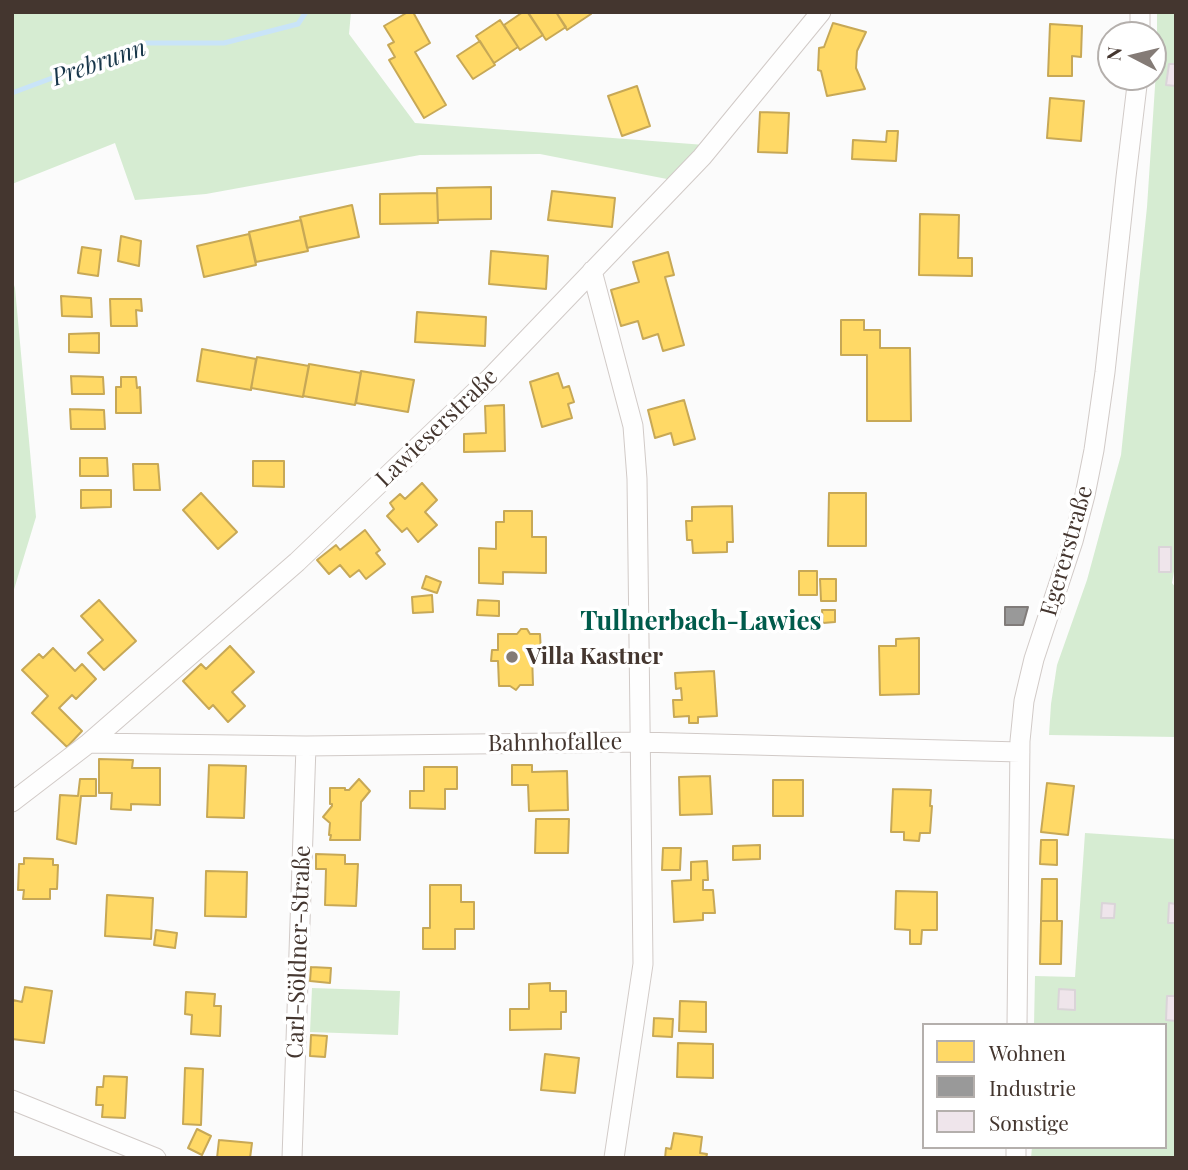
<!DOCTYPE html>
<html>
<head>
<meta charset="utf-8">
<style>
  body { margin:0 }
  #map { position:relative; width:1188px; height:1170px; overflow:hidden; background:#fbfbfb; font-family:"Playfair Display",serif }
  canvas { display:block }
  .frame { position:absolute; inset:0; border:14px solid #44362f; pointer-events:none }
  .legend { position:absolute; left:922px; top:1023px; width:245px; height:126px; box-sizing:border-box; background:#fff; border:2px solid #b4afac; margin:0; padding:9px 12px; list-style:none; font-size:21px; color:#44362f }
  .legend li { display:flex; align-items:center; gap:14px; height:35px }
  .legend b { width:35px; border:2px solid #b4afac }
  .north { position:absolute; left:1097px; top:21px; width:70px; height:70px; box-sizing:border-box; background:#fff; border:2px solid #b4afac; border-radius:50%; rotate:277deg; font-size:19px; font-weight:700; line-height:28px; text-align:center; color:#44362f }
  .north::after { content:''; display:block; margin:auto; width:24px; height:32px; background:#847b76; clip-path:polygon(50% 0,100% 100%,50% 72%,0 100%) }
</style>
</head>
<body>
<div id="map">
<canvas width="1188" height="1170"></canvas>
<div class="frame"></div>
<ul class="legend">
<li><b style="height:19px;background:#ffd966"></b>Wohnen</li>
<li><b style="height:19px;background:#999"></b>Industrie</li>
<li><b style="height:19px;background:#efe5eb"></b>Sonstige</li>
</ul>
<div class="north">N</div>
</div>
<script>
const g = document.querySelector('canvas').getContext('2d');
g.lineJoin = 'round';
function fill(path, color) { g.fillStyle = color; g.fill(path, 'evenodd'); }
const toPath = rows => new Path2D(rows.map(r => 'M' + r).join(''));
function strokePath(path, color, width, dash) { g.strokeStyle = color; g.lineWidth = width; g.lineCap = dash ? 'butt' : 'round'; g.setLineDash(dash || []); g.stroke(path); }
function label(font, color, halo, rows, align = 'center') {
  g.font = font + ' "Playfair Display",serif'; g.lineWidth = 7; g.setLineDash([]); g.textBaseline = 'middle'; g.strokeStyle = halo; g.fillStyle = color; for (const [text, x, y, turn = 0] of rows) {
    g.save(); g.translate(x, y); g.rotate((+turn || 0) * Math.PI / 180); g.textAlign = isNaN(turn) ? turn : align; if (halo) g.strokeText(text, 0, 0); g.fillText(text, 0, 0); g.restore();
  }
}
const green = toPath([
  [12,12,351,12,349,34,415,123,705,145,672,180,540,154,420,155,206,194,135,200,115,143,12,184],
  [1157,12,1176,12,1176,560,1172,583,1176,588,1176,737,1049,735,1051,704,1057,665,1087,580,1121,455,1147,207,1157,56],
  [12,279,15,288,36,517,12,596],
  [1176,831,1176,1158,1031,1158,1032,1147,1165,1147,1165,1025,1034,1025,1035,976,1075,977,1085,833,1175,839],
  [312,988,400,991,398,1035,310,1032]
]);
const homes = toPath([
  [408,12,413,12,430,43,415,52,446,105,424,118,389,60,395,57,388,45,394,42,384,26,408,12],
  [523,12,528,12,543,35,520,50,504,25,523,12],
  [556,12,566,27,546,40,528,13,556,12],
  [556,12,589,12,591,14,567,30,556,12],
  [500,20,518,47,494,63,476,36,500,20],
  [833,23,866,32,857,51,856,68,865,89,827,96,821,71,818,70,819,48,824,47,833,23],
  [1050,24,1082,26,1081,57,1072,56,1072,76,1048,76,1050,24],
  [480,41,495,65,473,79,457,56,480,41],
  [637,86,650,126,622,136,608,96,637,86],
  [1050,98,1084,101,1081,141,1047,138,1050,98],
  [760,112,789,113,787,153,758,152,760,112],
  [887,131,898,131,896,161,852,159,853,140,886,142,887,131],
  [491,187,491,219,438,220,437,188,491,187],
  [552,191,615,198,612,227,548,220,552,191],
  [437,193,438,223,380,224,380,194,437,193],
  [352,205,359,237,307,248,300,217,352,205],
  [920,214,959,215,958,258,972,258,972,276,919,275,920,214],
  [301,220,308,251,256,262,249,232,301,220],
  [249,234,256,265,204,277,197,246,249,234],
  [121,236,141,241,139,266,118,261,121,236],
  [82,247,101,250,98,276,78,273,82,247],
  [491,251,548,256,546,289,489,284,491,251],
  [668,252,674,275,665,277,684,345,663,351,658,334,643,339,638,321,621,326,611,290,639,282,633,262,668,252],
  [61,296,91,298,92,317,62,316,61,296],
  [110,299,141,299,142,311,136,310,137,326,111,326,110,299],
  [417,312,486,317,485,346,415,342,417,312],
  [841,320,864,320,864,330,880,330,880,348,910,348,911,421,867,421,867,355,841,355,841,320],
  [99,333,99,353,69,352,69,334,99,333],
  [202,349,256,359,251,390,197,381,202,349],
  [257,357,309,366,303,397,251,388,257,357],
  [309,364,361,373,355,405,303,396,309,364],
  [361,371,414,380,408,412,356,403,361,371],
  [558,373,563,388,569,386,574,402,568,404,572,418,542,427,530,382,558,373],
  [71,376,103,377,104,394,72,394,71,376],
  [121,377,136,377,137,388,140,387,141,413,116,413,116,387,121,387,121,377],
  [684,400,695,439,674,445,671,433,655,438,648,410,684,400],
  [504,405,505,451,464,452,464,434,486,433,485,406,504,405],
  [70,409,104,410,105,429,71,429,70,409],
  [80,458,107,458,108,476,80,476,80,458],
  [253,461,284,461,284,487,253,486,253,461],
  [133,464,158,464,160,490,134,490,133,464],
  [422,483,437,500,425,512,437,525,418,542,407,528,402,532,387,516,394,509,390,503,400,494,405,499,422,483],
  [81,490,111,490,111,507,81,508,81,490],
  [201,493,237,532,218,549,183,510,201,493],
  [829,493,866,493,866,546,828,546,829,493],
  [732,506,733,542,727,542,727,552,693,553,692,540,687,540,686,521,692,521,692,507,732,506],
  [504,511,532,511,532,537,546,537,546,573,503,572,503,584,479,583,479,548,496,549,496,522,504,522,504,511],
  [365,530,380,550,376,553,385,564,366,579,359,570,350,577,340,565,329,574,317,560,336,545,340,550,365,530],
  [799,571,817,571,817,595,799,595,799,571],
  [426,576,441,582,437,593,422,588,426,576],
  [820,579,836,579,836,601,821,601,820,579],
  [432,595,433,612,413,613,412,597,432,595],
  [99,600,136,641,104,670,88,653,103,640,81,616,99,600],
  [478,600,499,601,499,616,477,615,478,600],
  [822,610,835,610,835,622,823,623,822,610],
  [521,629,527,629,530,634,540,634,541,653,532,654,533,685,520,685,516,690,510,686,499,686,498,661,491,661,492,650,498,650,498,634,517,634,521,629],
  [919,638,919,694,880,695,879,646,896,646,896,639,919,638],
  [230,646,254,672,232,692,245,706,228,722,213,705,209,709,183,681,201,664,206,669,230,646],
  [53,648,75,671,82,664,96,679,76,699,72,695,59,708,82,731,67,747,32,713,48,696,22,670,39,654,43,658,53,648],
  [714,671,717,716,698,717,698,723,689,723,689,716,674,717,673,700,682,700,681,688,676,689,675,673,714,671],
  [99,759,133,760,132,768,160,768,160,805,131,804,131,810,111,809,112,793,99,793,99,759],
  [209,765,246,766,244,818,207,817,209,765],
  [512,765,532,765,532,772,567,771,568,810,529,811,528,785,512,785,512,765],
  [424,767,457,767,457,789,445,789,445,809,410,808,410,791,424,791,424,767],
  [710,776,712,814,680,815,679,777,710,776],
  [80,779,96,779,96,796,81,796,76,844,57,839,60,795,78,796,80,779],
  [359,779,370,791,361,802,360,840,330,840,331,835,329,835,330,823,323,817,332,806,332,804,330,804,330,788,345,788,345,790,349,790,359,779],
  [773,780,803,780,803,816,773,816,773,780],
  [1047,783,1074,786,1068,835,1041,832,1047,783],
  [893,789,931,790,930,806,932,806,930,833,920,833,919,841,904,840,904,832,891,832,893,789],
  [536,819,569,819,568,853,535,853,536,819],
  [1041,840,1057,840,1057,865,1040,864,1041,840],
  [760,845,760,859,733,860,733,846,760,845],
  [663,848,681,848,680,870,662,870,663,848],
  [316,854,345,855,345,864,358,864,356,906,325,905,326,869,316,869,316,854],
  [24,858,53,859,53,865,58,865,57,889,50,889,50,899,23,899,24,890,18,890,19,864,24,864,24,858],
  [707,861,708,880,703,880,703,890,713,890,715,913,703,913,703,920,674,922,672,881,691,880,691,862,707,861],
  [206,871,247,872,246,917,205,916,206,871],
  [1042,879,1057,879,1057,921,1041,921,1042,879],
  [430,885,461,885,461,902,474,902,474,929,455,929,455,949,423,949,423,928,430,928,430,885],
  [896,891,937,892,937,930,922,930,921,944,910,944,910,930,895,929,896,891],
  [107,895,153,898,151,939,105,936,107,895],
  [1041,921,1062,921,1061,964,1040,964,1041,921],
  [156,930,177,933,175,948,154,945,156,930],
  [311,967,331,968,330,983,310,981,311,967],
  [550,983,550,991,566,991,566,1012,561,1012,561,1029,510,1030,510,1009,529,1009,529,984,550,983],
  [25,987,52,991,44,1043,12,1039,13,1000,22,1002,25,987],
  [186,992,215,994,214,1006,221,1006,220,1036,191,1034,192,1015,185,1014,186,992],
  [680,1001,706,1002,706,1032,679,1031,680,1001],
  [654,1018,673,1019,672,1037,653,1036,654,1018],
  [311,1035,327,1036,325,1057,310,1056,311,1035],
  [678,1043,713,1044,713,1078,677,1077,678,1043],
  [545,1054,579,1058,575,1093,541,1090,545,1054],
  [185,1068,203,1069,201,1125,183,1124,185,1068],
  [104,1076,127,1077,125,1118,102,1117,103,1105,96,1105,97,1087,103,1087,104,1076],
  [197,1129,211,1136,202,1155,188,1148,197,1129],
  [674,1133,702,1137,700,1153,707,1154,706,1158,665,1158,666,1148,671,1149,674,1133],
  [219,1140,252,1143,250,1158,217,1158,219,1140]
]);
const industry = toPath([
  [1005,607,1028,607,1023,625,1005,625,1005,607]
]);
const stream = toPath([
  [12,93,146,43,224,43,298,24,306,12]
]);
const building = toPath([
  [1169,64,1176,64,1176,86,1166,85,1169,64],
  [1159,547,1171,547,1171,572,1159,572,1159,547],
  [1102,903,1115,904,1114,918,1101,918,1102,903],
  [1169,903,1176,904,1176,923,1168,923,1169,903],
  [1059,989,1075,990,1075,1010,1058,1009,1059,989],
  [1167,996,1176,996,1176,1021,1166,1020,1167,996]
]);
const street = toPath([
  [1140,12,1140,35],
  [592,271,633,426,637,479,643,964,614,1158],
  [89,743,306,746,639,742,1020,752],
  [12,802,89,743,297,562,491,377,702,157,821,12],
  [1017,1025,1020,741,1024,701,1034,659,1073,541,1085,495,1094,450,1105,372,1126,177,1138,77],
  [12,1100,156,1158],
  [292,1158,306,746],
  [1016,1158,1016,1147]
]);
const markers = [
  [512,657,7,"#847b76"]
];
const streetNames = [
  ["Lawieserstraße",437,428,-44],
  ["Egererstraße",1067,551,-74],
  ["Bahnhofallee",555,743,-1],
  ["Carl-Söldner-Straße",299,952,-88]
];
const poiNames = [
  ["Villa Kastner",526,657]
];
const waterNames = [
  ["Prebrunn",99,63,-19]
];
const quarterNames = [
  ["Tullnerbach-Lawies",701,622]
];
fill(green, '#d6ecd2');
fill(homes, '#ffd966');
strokePath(homes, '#c7a856', 2);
fill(industry, '#999');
strokePath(industry, '#807b79', 2);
strokePath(stream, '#c9e4f8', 5);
fill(building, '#efe5eb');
strokePath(building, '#dad4d8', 2);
strokePath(street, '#d1cac7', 21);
strokePath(street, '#fefefe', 19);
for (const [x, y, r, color] of markers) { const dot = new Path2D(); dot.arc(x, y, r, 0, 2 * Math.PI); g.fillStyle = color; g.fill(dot); strokePath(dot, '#fff', 2.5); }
label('23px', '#44362f', '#fff', streetNames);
label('bold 23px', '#44362f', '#fff', poiNames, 'left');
label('italic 24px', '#18364a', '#fff', waterNames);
label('bold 26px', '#005b4b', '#fff', quarterNames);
</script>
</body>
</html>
